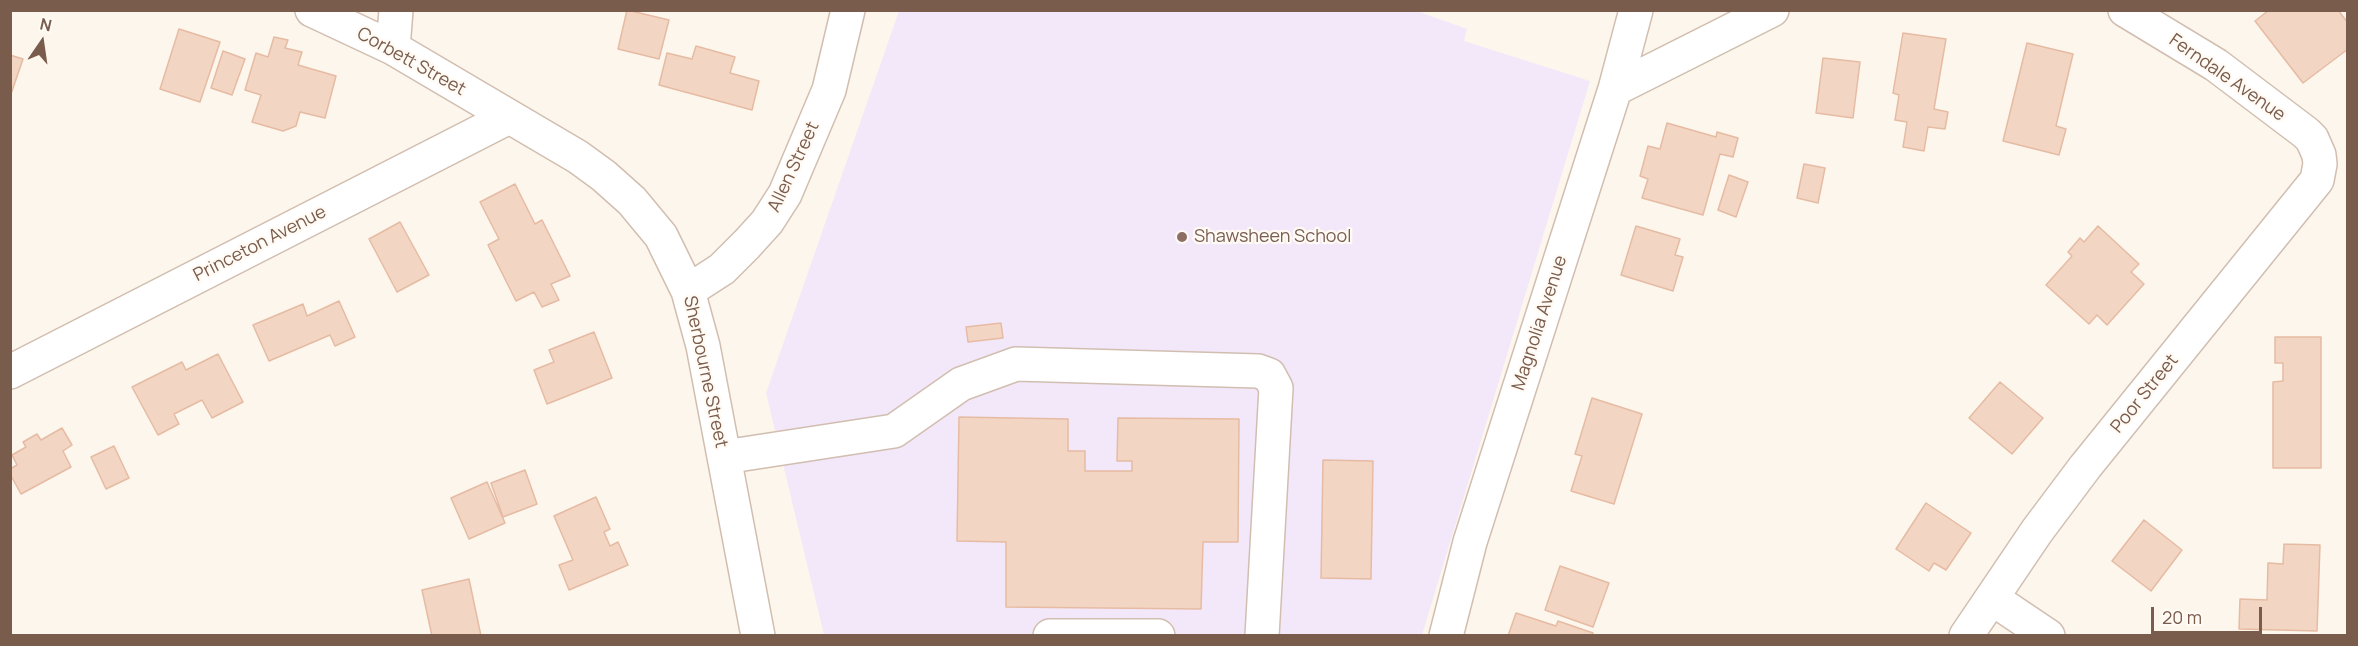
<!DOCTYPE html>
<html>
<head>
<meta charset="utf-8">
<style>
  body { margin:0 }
  #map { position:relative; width:2358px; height:646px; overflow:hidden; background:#fdf6ec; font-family:Manrope,sans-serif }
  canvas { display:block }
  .frame { position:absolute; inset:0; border:12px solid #7a5c4d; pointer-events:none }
  .north { position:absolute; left:12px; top:12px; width:60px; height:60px; -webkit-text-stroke:4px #fffaf3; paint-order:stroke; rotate:13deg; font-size:16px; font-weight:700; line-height:24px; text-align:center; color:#7a5c4d }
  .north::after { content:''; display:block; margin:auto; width:21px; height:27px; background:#7a5c4d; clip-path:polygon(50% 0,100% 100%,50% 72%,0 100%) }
  .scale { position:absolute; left:2151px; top:607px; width:111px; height:27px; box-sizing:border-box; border:3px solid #7a5c4d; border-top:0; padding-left:8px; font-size:18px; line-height:21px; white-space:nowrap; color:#7a5c4d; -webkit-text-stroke:4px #fffaf3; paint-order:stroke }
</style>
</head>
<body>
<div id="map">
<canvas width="2358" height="646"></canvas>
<div class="frame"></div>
<div class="north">N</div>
<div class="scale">20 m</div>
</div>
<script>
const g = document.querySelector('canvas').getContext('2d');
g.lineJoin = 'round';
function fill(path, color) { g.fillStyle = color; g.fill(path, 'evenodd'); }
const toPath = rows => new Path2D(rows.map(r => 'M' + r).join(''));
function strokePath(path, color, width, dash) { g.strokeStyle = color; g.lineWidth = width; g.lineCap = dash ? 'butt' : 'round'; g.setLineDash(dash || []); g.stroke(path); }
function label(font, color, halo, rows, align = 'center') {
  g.font = font + ' Manrope,sans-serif'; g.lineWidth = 4.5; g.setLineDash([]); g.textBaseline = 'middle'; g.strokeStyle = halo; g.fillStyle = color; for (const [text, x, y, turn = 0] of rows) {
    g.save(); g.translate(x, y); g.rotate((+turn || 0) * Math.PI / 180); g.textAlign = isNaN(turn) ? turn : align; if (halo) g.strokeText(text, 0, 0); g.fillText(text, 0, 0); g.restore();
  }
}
const education = toPath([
  [899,11,1417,11,1467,29,1464,41,1590,81,1422,635,824,635,766,393]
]);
const building = toPath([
  [627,10,669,20,659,59,618,49,627,10],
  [2269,10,2338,10,2348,23,2348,49,2303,83,2255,21,2269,10],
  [179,29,220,42,200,102,160,89,179,29],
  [1903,33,1946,39,1934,109,1948,112,1945,129,1928,127,1924,151,1903,147,1907,122,1895,120,1899,95,1893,93,1903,33],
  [274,37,288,40,285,48,302,52,298,65,336,76,325,118,300,112,296,126,283,131,252,122,261,95,245,90,256,53,268,57,274,37],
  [2027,43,2073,54,2056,126,2066,129,2059,155,2003,141,2027,43],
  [696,46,735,57,730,73,759,81,752,110,659,85,667,53,692,59,696,46],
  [223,51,245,59,232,95,211,88,223,51],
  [10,55,23,59,10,97,10,55],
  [1823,58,1860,62,1853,118,1816,113,1823,58],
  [1667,123,1716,137,1717,132,1738,138,1733,157,1720,154,1703,215,1642,198,1648,179,1640,176,1648,146,1660,149,1667,123],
  [1804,164,1825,168,1818,203,1797,198,1804,164],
  [1729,175,1748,182,1736,217,1718,210,1729,175],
  [515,184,535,224,542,220,570,276,551,284,559,300,542,307,534,292,516,301,488,245,499,239,480,202,515,184],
  [400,222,429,275,397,292,369,239,400,222],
  [1636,226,1680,239,1675,255,1683,257,1673,291,1621,275,1636,226],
  [2098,226,2139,264,2131,272,2144,284,2107,325,2097,315,2089,324,2046,285,2072,256,2068,252,2080,238,2084,242,2098,226],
  [339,301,355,337,335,346,330,335,269,361,253,325,303,304,307,316,339,301],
  [1001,323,1003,338,968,342,966,327,1001,323],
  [594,332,612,378,547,404,534,370,554,362,549,350,594,332],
  [2275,337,2321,337,2321,468,2273,468,2273,382,2283,381,2283,363,2275,363,2275,337],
  [218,354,243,402,212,418,202,400,174,414,179,424,158,435,132,387,182,362,186,370,218,354],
  [2000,382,2043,418,2012,454,1969,418,2000,382],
  [1592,398,1642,414,1614,504,1571,491,1582,456,1575,454,1592,398],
  [959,417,1068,419,1068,451,1085,451,1085,471,1132,471,1132,461,1117,461,1118,418,1239,419,1238,542,1203,542,1201,609,1006,607,1006,542,957,541,959,417],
  [62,428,72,445,63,451,71,467,21,494,10,474,10,469,17,465,12,455,26,447,23,442,37,434,41,440,62,428],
  [114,446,129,478,106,489,91,457,114,446],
  [1323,460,1373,461,1371,579,1321,578,1323,460],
  [525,470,537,504,503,517,491,483,525,470],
  [487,482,505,523,469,539,451,498,487,482],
  [596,497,610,529,604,532,610,546,618,542,628,565,569,590,559,565,573,560,554,516,596,497],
  [1926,503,1971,533,1946,570,1934,563,1929,571,1896,549,1926,503],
  [2144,520,2182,550,2151,591,2112,561,2144,520],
  [2284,544,2320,545,2317,631,2239,629,2240,599,2267,600,2268,563,2283,564,2284,544],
  [1560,566,1609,583,1593,627,1545,610,1560,566],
  [469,579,481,636,432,636,422,590,469,579],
  [1516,613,1556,626,1558,621,1593,633,1592,636,1508,636,1516,613]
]);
const minor = toPath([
  [312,10,393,48,578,157,604,176,632,201,661,236,688,291,703,346,758,636],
  [393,48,396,10],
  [1615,89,1772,10],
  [688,291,722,269,747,244,767,222,785,194,829,90,848,10],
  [10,372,509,117],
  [724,457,894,431,961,384,1016,364,1258,371,1269,375,1276,388,1262,636],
  [1993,599,2048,636],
  [1050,636,1158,636],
  [1446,636,1470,542,1615,89,1636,10],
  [1966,636,2037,531,2085,467,2317,180,2320,164,2319,155,2312,139,2306,133,2216,65,2125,10]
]);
const markers = [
  [1182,237,6,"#8d6e63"]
];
const streetNames = [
  ["Corbett Street",411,62,29],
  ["Ferndale Avenue",2227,78,35],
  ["Allen Street",794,167,-65],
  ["Princeton Avenue",260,244,-27],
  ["Magnolia Avenue",1540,323,-72],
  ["Sherbourne Street",705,372,78],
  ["Poor Street",2145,394,-51]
];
const educationNames = [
  ["Shawsheen School",1194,237]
];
fill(education, '#f3e8fa');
fill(building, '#f3d5c3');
strokePath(building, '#e6bba3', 1.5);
strokePath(minor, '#d1beb0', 36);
strokePath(minor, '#fff', 33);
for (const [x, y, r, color] of markers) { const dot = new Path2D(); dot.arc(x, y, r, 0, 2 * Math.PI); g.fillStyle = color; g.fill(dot); strokePath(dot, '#fffaf3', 2); }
label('18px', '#7a5c4d', '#fffaf3', streetNames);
label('18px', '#785e54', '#fffaf3', educationNames, 'left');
</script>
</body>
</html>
